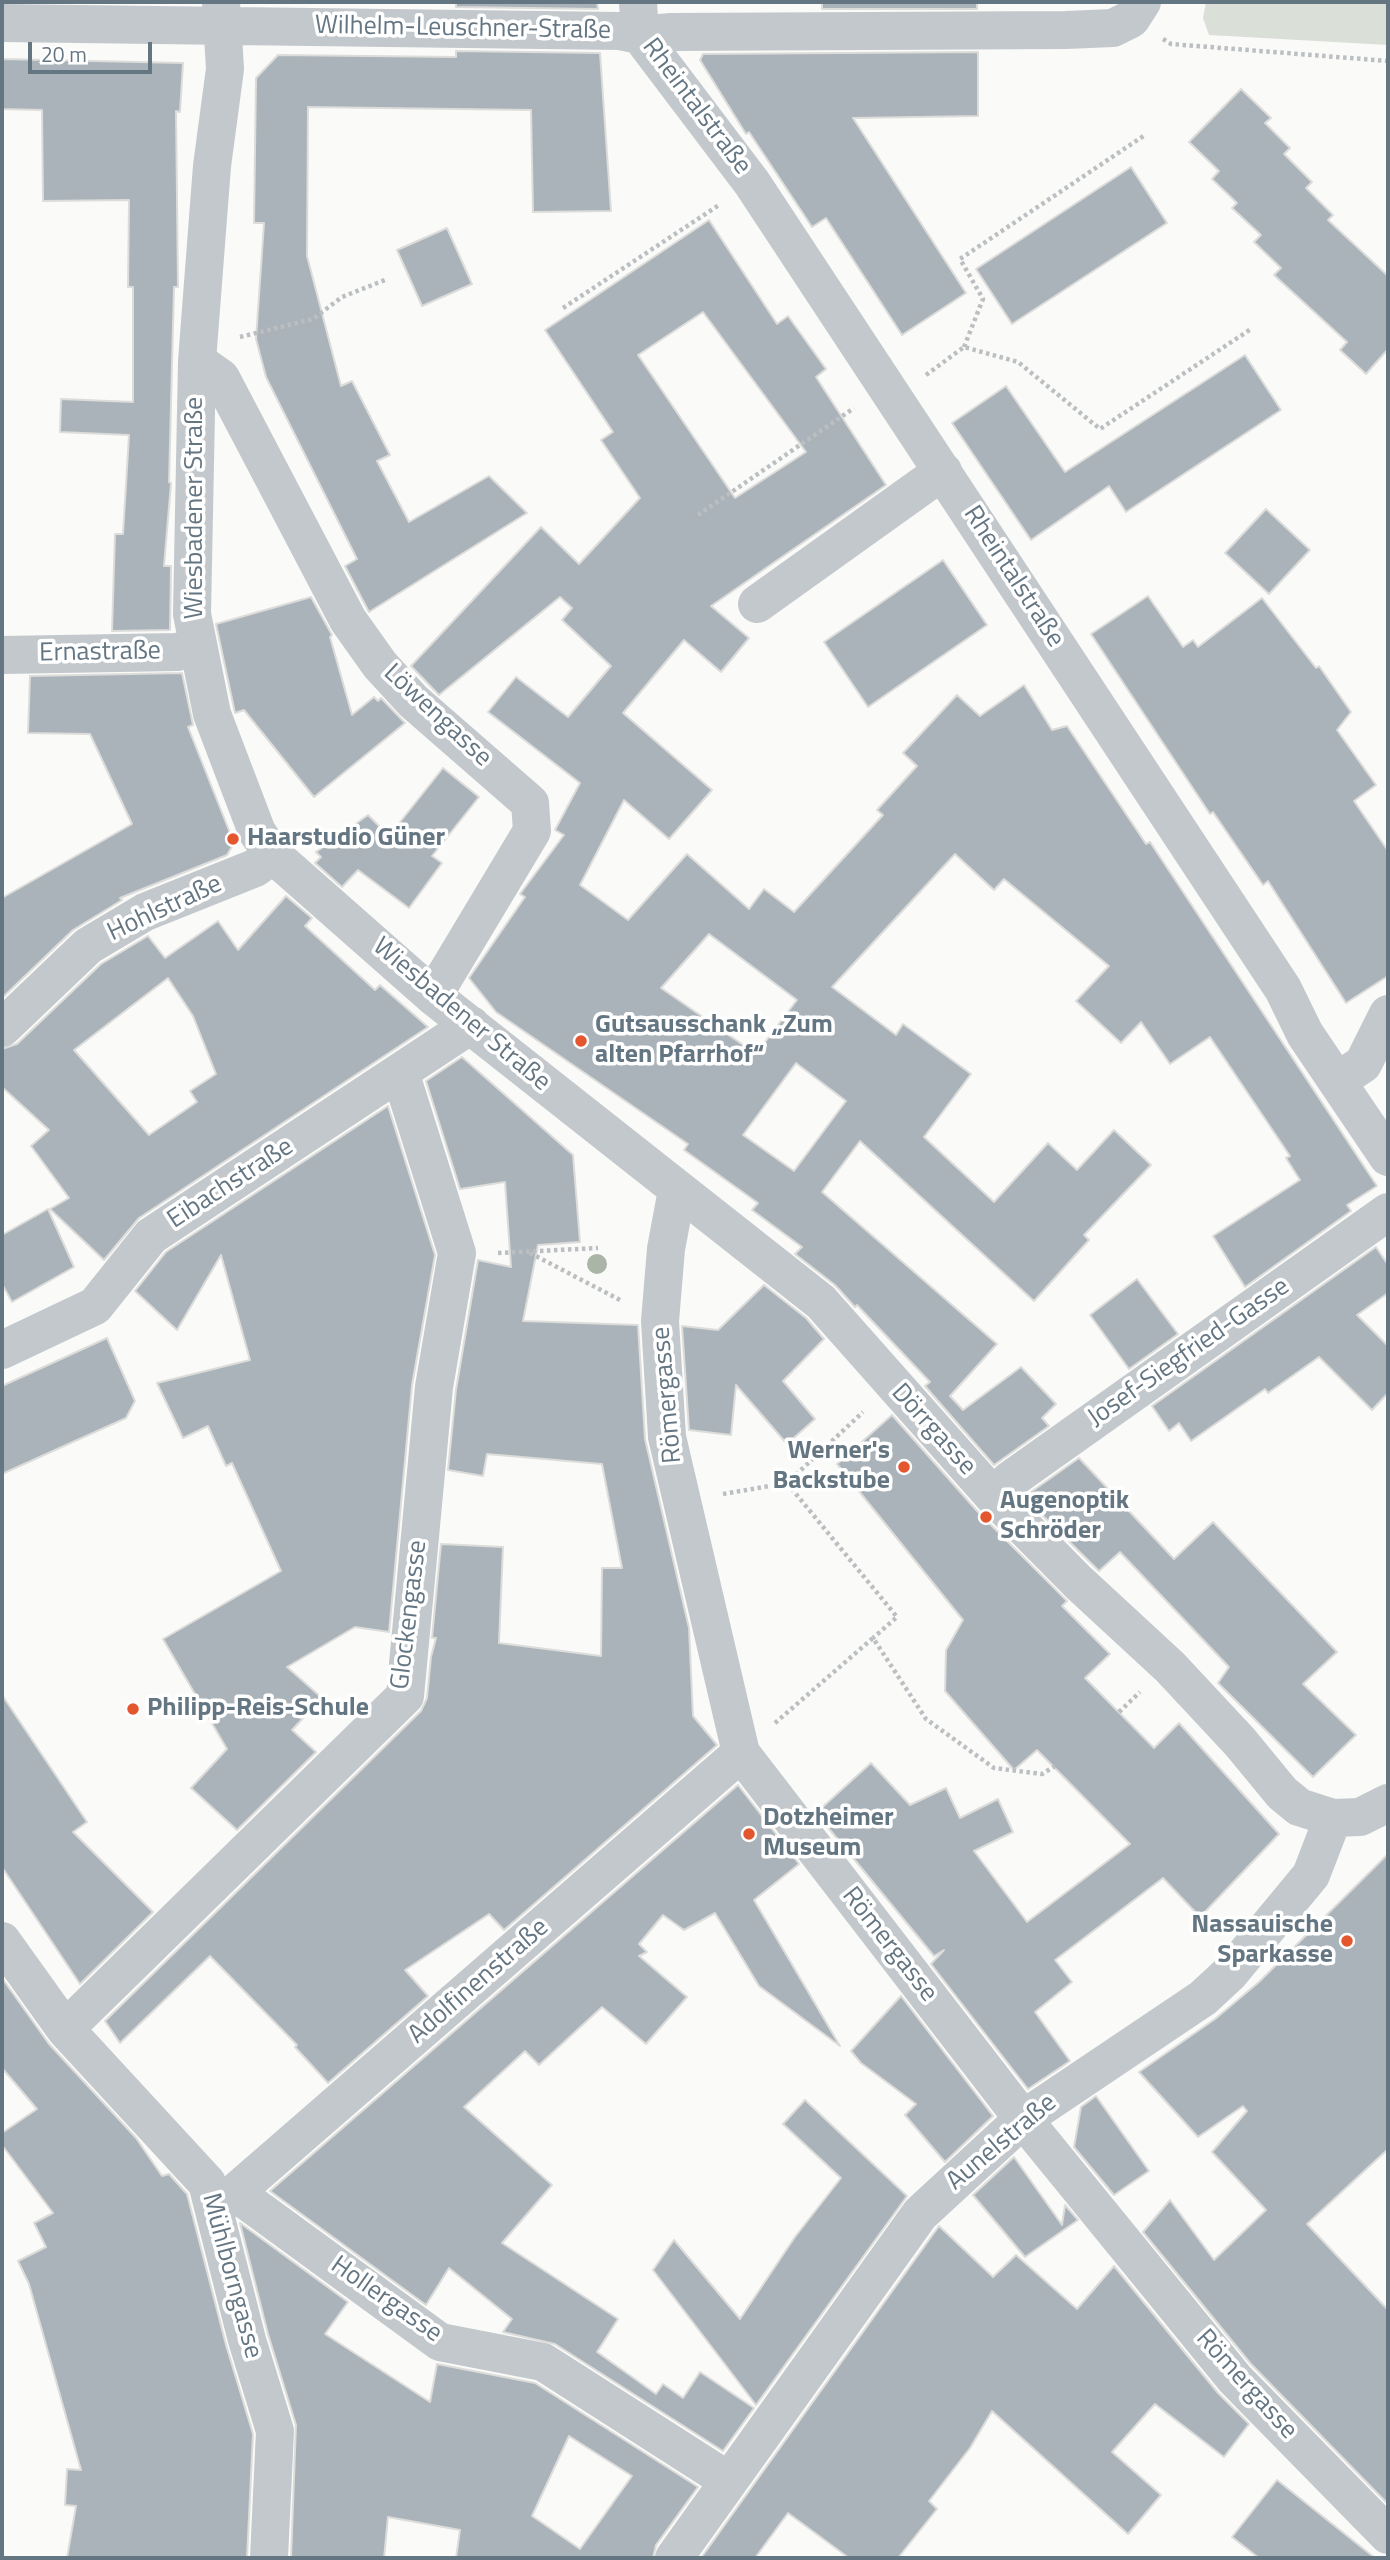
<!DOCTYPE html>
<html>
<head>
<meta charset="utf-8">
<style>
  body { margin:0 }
  #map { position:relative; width:1390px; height:2560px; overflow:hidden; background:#fafaf8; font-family:"Titillium Web",sans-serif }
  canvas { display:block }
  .frame { position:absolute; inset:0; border:4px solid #657683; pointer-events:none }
  .scale { position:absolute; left:28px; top:42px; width:124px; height:32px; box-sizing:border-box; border:4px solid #657683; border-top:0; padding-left:9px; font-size:21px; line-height:24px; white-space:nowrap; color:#657683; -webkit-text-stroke:5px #fff; paint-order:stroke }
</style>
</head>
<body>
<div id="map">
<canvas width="1390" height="2560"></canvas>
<div class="frame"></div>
<div class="scale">20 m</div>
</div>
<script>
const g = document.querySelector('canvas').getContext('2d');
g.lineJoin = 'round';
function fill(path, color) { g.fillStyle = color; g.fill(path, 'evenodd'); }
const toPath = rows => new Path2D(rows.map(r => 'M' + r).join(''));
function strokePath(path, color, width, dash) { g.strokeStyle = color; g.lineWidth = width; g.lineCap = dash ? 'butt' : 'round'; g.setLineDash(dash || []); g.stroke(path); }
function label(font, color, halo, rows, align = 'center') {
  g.font = font + ' "Titillium Web",sans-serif'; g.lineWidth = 7; g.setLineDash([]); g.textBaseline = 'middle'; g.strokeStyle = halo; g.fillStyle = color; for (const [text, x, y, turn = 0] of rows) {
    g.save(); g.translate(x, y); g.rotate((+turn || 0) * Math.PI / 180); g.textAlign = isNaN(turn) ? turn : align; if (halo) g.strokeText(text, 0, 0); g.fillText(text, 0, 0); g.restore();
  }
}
const green = toPath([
  [1206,2,1388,2,1388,45,1209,35,1203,18]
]);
const building = toPath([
  [456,2,597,2,598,9,456,7,456,2],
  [822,2,977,2,977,9,822,9,822,2],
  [456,51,600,53,611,211,533,212,531,110,308,107,307,256,341,386,352,381,390,455,377,461,409,522,489,476,527,513,369,612,345,566,357,559,266,377,256,339,264,223,254,223,256,78,278,55,456,57,456,51],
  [978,52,978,116,853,118,966,293,902,335,826,218,812,227,749,132,746,134,700,60,703,54,978,52],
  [2,59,183,63,180,112,176,111,178,287,174,287,169,482,171,483,164,566,171,566,170,630,112,631,115,534,123,534,129,435,60,432,61,399,133,402,133,287,128,287,129,200,43,201,42,110,2,109,2,59],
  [1241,89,1271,118,1265,123,1290,148,1284,154,1312,182,1306,188,1333,215,1328,220,1388,276,1388,349,1366,374,1340,350,1347,342,1274,275,1281,268,1254,242,1261,235,1232,208,1237,203,1212,179,1219,171,1189,142,1241,89],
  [1131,167,1167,223,1012,324,976,269,1131,167],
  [709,220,777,324,788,316,826,369,816,377,886,485,711,606,749,638,721,672,684,640,623,713,712,790,669,839,624,800,580,885,628,920,687,854,749,909,764,889,794,912,883,815,877,810,917,766,903,753,957,695,980,716,1024,685,1052,730,1067,726,1146,844,1150,842,1377,1186,1347,1205,1351,1211,1245,1287,1213,1236,1300,1180,1286,1158,1290,1156,1210,1037,1170,1064,1141,1022,1121,1043,1076,1001,1109,966,1004,879,994,890,955,854,832,987,896,1035,903,1024,971,1074,924,1137,994,1202,1048,1143,1077,1170,1114,1130,1151,1165,1084,1235,1089,1240,1034,1301,860,1141,822,1192,997,1344,950,1396,963,1410,1021,1367,1056,1404,1042,1418,1049,1426,994,1465,925,1386,930,1382,857,1305,855,1307,835,1285,795,1254,802,1247,752,1210,758,1203,684,1150,688,1144,496,1012,469,978,525,897,520,894,564,835,555,830,580,783,488,712,516,677,568,717,611,666,562,620,572,608,560,597,439,695,411,666,541,527,579,564,640,498,601,440,613,432,545,330,709,220],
  [703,312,806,452,735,498,638,355,703,312],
  [709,934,797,1000,756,1054,661,988,709,934],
  [796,1063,846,1101,794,1171,743,1135,796,1063],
  [447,228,472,284,422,306,397,250,447,228],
  [1245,355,1281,410,1126,512,1109,486,1031,540,952,423,1006,386,1065,472,1245,355],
  [1266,509,1310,550,1269,594,1225,553,1266,509],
  [943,560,987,625,868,707,824,642,943,560],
  [1148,596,1183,647,1193,640,1198,647,1262,598,1316,668,1319,666,1351,712,1337,730,1376,785,1354,801,1388,851,1388,976,1346,1003,1268,881,1263,885,1213,812,1210,814,1091,634,1148,596],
  [311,597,332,635,330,637,352,715,374,697,378,701,381,698,405,723,314,797,244,710,235,713,216,624,311,597],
  [182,673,193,725,188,727,234,843,227,855,120,898,122,900,73,930,2,998,2,898,132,824,90,734,28,733,30,676,182,673],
  [443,768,479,797,432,856,442,863,409,908,358,870,342,887,315,863,321,857,316,852,368,815,389,836,443,768],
  [286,896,312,918,305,926,375,990,380,985,428,1027,139,1218,104,1260,50,1209,69,1198,31,1146,49,1130,2,1087,2,1049,17,1044,101,964,148,936,165,958,218,921,238,950,286,896],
  [168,978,193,1016,216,1074,190,1091,197,1102,149,1135,74,1050,168,978],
  [462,1057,573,1155,580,1242,538,1245,523,1321,638,1325,645,1439,689,1628,693,1716,717,1745,504,1930,489,1914,405,1970,428,1996,328,2083,295,2047,297,2045,210,1956,120,2043,105,2021,421,1711,427,1698,431,1657,436,1638,432,1638,441,1544,503,1547,499,1643,601,1656,602,1568,622,1568,602,1464,487,1454,483,1476,448,1470,456,1390,478,1260,511,1267,505,1182,460,1189,426,1081,462,1057],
  [388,1106,435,1255,412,1385,389,1632,355,1627,287,1667,322,1698,292,1730,316,1752,237,1830,191,1788,227,1749,163,1639,281,1571,232,1463,226,1466,208,1426,183,1438,157,1383,250,1360,221,1255,177,1330,135,1291,166,1252,388,1106],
  [48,1209,74,1267,12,1302,2,1284,2,1235,48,1209],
  [1376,1247,1388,1265,1388,1293,1357,1315,1388,1346,1388,1393,1372,1410,1319,1357,1268,1393,1265,1389,1191,1441,1179,1423,1169,1431,1152,1406,1376,1247],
  [1137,1279,1178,1334,1129,1369,1090,1315,1137,1279],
  [764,1285,806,1318,824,1339,783,1381,815,1419,787,1444,736,1385,731,1435,689,1430,682,1326,718,1330,764,1285],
  [107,1338,135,1401,126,1418,2,1474,2,1386,107,1338],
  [892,1415,977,1511,1067,1601,1062,1606,1110,1654,1085,1678,1154,1748,1179,1723,1279,1834,1200,1917,1163,1878,1055,1960,1072,1982,1035,2012,1070,2061,1028,2089,931,1964,944,1950,934,1956,816,1813,871,1763,910,1805,946,1788,960,1818,998,1799,1013,1832,974,1851,1027,1922,1130,1844,1037,1750,1014,1770,945,1691,946,1650,963,1620,837,1464,892,1415],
  [1079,1458,1174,1559,1213,1522,1337,1652,1303,1684,1356,1735,1313,1777,1218,1683,1229,1667,1120,1552,1099,1571,1024,1497,1079,1458],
  [2,1695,87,1822,73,1832,153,1912,80,1984,2,1867,2,1695],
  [738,1785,799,1864,754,1900,840,2046,759,1986,715,1913,684,1930,663,1915,639,1944,647,1952,639,1956,687,1997,646,2044,602,2007,539,2065,525,2051,464,2107,552,2185,502,2243,618,2319,597,2352,656,2394,663,2384,683,2398,700,2372,754,2408,723,2451,555,2344,503,2332,512,2319,449,2268,426,2305,270,2191,738,1785],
  [1388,1854,1388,2149,1307,2224,1388,2310,1388,2504,1251,2364,1143,2232,1170,2200,1214,2260,1266,2210,1212,2152,1247,2111,1243,2106,1198,2137,1139,2072,1215,2019,1259,1982,1388,1854],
  [2,1978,49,2044,136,2138,162,2176,169,2174,187,2194,226,2345,253,2434,247,2558,67,2558,76,2506,65,2505,67,2469,81,2470,29,2284,18,2261,46,2247,34,2223,53,2213,2,2145,2,2133,37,2109,2,2068,2,1978],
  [901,1996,993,2116,945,2162,905,2115,916,2104,861,2063,851,2051,901,1996],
  [1096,2096,1149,2171,1114,2195,1074,2147,1081,2107,1096,2096],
  [805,2100,907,2196,756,2405,653,2270,674,2240,740,2319,795,2237,841,2178,783,2124,805,2100],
  [1014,2157,1062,2225,1065,2205,1078,2220,1025,2257,973,2195,1014,2157],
  [240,2223,348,2302,325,2334,430,2402,437,2364,535,2383,698,2487,656,2545,653,2558,456,2558,460,2530,388,2517,384,2558,291,2558,296,2425,268,2334,240,2223],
  [569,2436,632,2476,580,2549,532,2516,569,2436],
  [939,2226,993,2277,1016,2255,1077,2309,1114,2266,1218,2393,1249,2424,1224,2457,1155,2404,1112,2452,1161,2495,1128,2534,992,2411,970,2448,929,2501,937,2509,898,2558,849,2558,788,2513,755,2558,701,2558,939,2226],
  [1277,2480,1375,2558,1259,2558,1232,2537,1277,2480]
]);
const path = toPath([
  [1163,39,1171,44,1388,61],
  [563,308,719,205],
  [240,337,313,319,342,297,385,280],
  [964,347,983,299,960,259,1145,135],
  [926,375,964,347,1018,362,1100,429,1251,329],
  [698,515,854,408],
  [498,1253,598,1248],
  [530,1253,622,1301],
  [787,1483,897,1617,873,1638],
  [723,1494,787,1483,863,1412],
  [1119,1712,1140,1692],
  [775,1723,873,1638,926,1719,994,1768,1042,1774,1055,1766]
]);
const minor = toPath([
  [221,2,225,69,212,166,197,361,192,614,212,714,257,832,273,855,433,996,821,1302,993,1496,1078,1582,1170,1667,1240,1742,1282,1793,1299,1807,1333,1818,1360,1817,1388,1803],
  [638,2,640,35,752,183,1283,989,1305,1034,1388,1157],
  [2,23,620,31,640,35,671,32,1066,30,1113,28,1131,19,1142,2],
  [197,361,221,378,348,620,380,665,413,701,530,803,532,831,433,996],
  [757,604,943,471],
  [2,655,177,652,197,647],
  [2,1028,88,946,145,912,255,868,273,855],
  [1337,1081,1363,1064,1388,1014],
  [677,1190,666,1249,660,1321,667,1437,741,1753,1023,2119,1235,2379,1388,2535],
  [2,1350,95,1306,151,1236,471,1025],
  [993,1496,1010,1480,1388,1212],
  [2,1941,65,2029,207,2183,247,2340,275,2431,269,2558],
  [65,2029,405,1696,434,1387,457,1253,400,1072],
  [237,2194,440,2342,543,2362,729,2481],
  [216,2209,741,1753],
  [674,2558,920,2214,1023,2119,1203,1998,1230,1973,1311,1875,1333,1818]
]);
const trees = [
  [597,1264]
];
const markers = [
  [233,839,7,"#e4572e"],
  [581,1041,7,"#e4572e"],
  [904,1467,7,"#e4572e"],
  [986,1517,7,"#e4572e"],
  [133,1709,7,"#e4572e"],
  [749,1834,7,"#e4572e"],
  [1347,1941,7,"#e4572e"]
];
const streetNames = [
  ["Wilhelm-Leuschner-Straße",463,29,1],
  ["Rheintalstraße",696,107,53],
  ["Wiesbadener Straße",196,508,-90],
  ["Rheintalstraße",1013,577,57],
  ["Ernastraße",100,653,-1],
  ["Löwengasse",437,716,43],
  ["Hohlstraße",165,909,-25],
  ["Wiesbadener Straße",461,1015,40],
  ["Eibachstraße",231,1184,-33],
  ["Josef-Siegfried-Gasse",1189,1353,-35],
  ["Römergasse",668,1395,-95],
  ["Dörrgasse",933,1430,48],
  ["Glockengasse",410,1615,-83],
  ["Römergasse",889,1945,52],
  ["Adolfinenstraße",479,1982,-41],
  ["Aunelstraße",1002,2143,-40],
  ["Mühlborngasse",231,2276,75],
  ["Hollergasse",386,2300,35],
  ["Römergasse",1246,2385,48]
];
const poiNames = [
  ["Haarstudio Güner",247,839],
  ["Gutsausschank „Zum",595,1026],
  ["alten Pfarrhof“",595,1056],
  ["Werner's",890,1452,"right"],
  ["Backstube",890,1482,"right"],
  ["Augenoptik",1000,1502],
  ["Schröder",1000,1532],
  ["Philipp-Reis-Schule",147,1709],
  ["Dotzheimer",763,1819],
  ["Museum",763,1849],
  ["Nassauische",1333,1926,"right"],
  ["Sparkasse",1333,1956,"right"]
];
fill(green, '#dadfd7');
fill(building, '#aab3b9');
strokePath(building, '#dcdcda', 2);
strokePath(path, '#bbbfc2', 4.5, [3.5, 3.5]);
strokePath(minor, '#c3c8cc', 38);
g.fillStyle = '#aab4a7';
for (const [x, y] of trees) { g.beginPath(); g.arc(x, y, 10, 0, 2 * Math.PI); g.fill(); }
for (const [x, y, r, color] of markers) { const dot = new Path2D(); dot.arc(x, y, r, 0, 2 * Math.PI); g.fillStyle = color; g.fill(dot); strokePath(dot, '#fff', 2.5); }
label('26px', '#657683', '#fff', streetNames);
label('bold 26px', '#657683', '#fff', poiNames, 'left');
</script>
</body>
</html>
